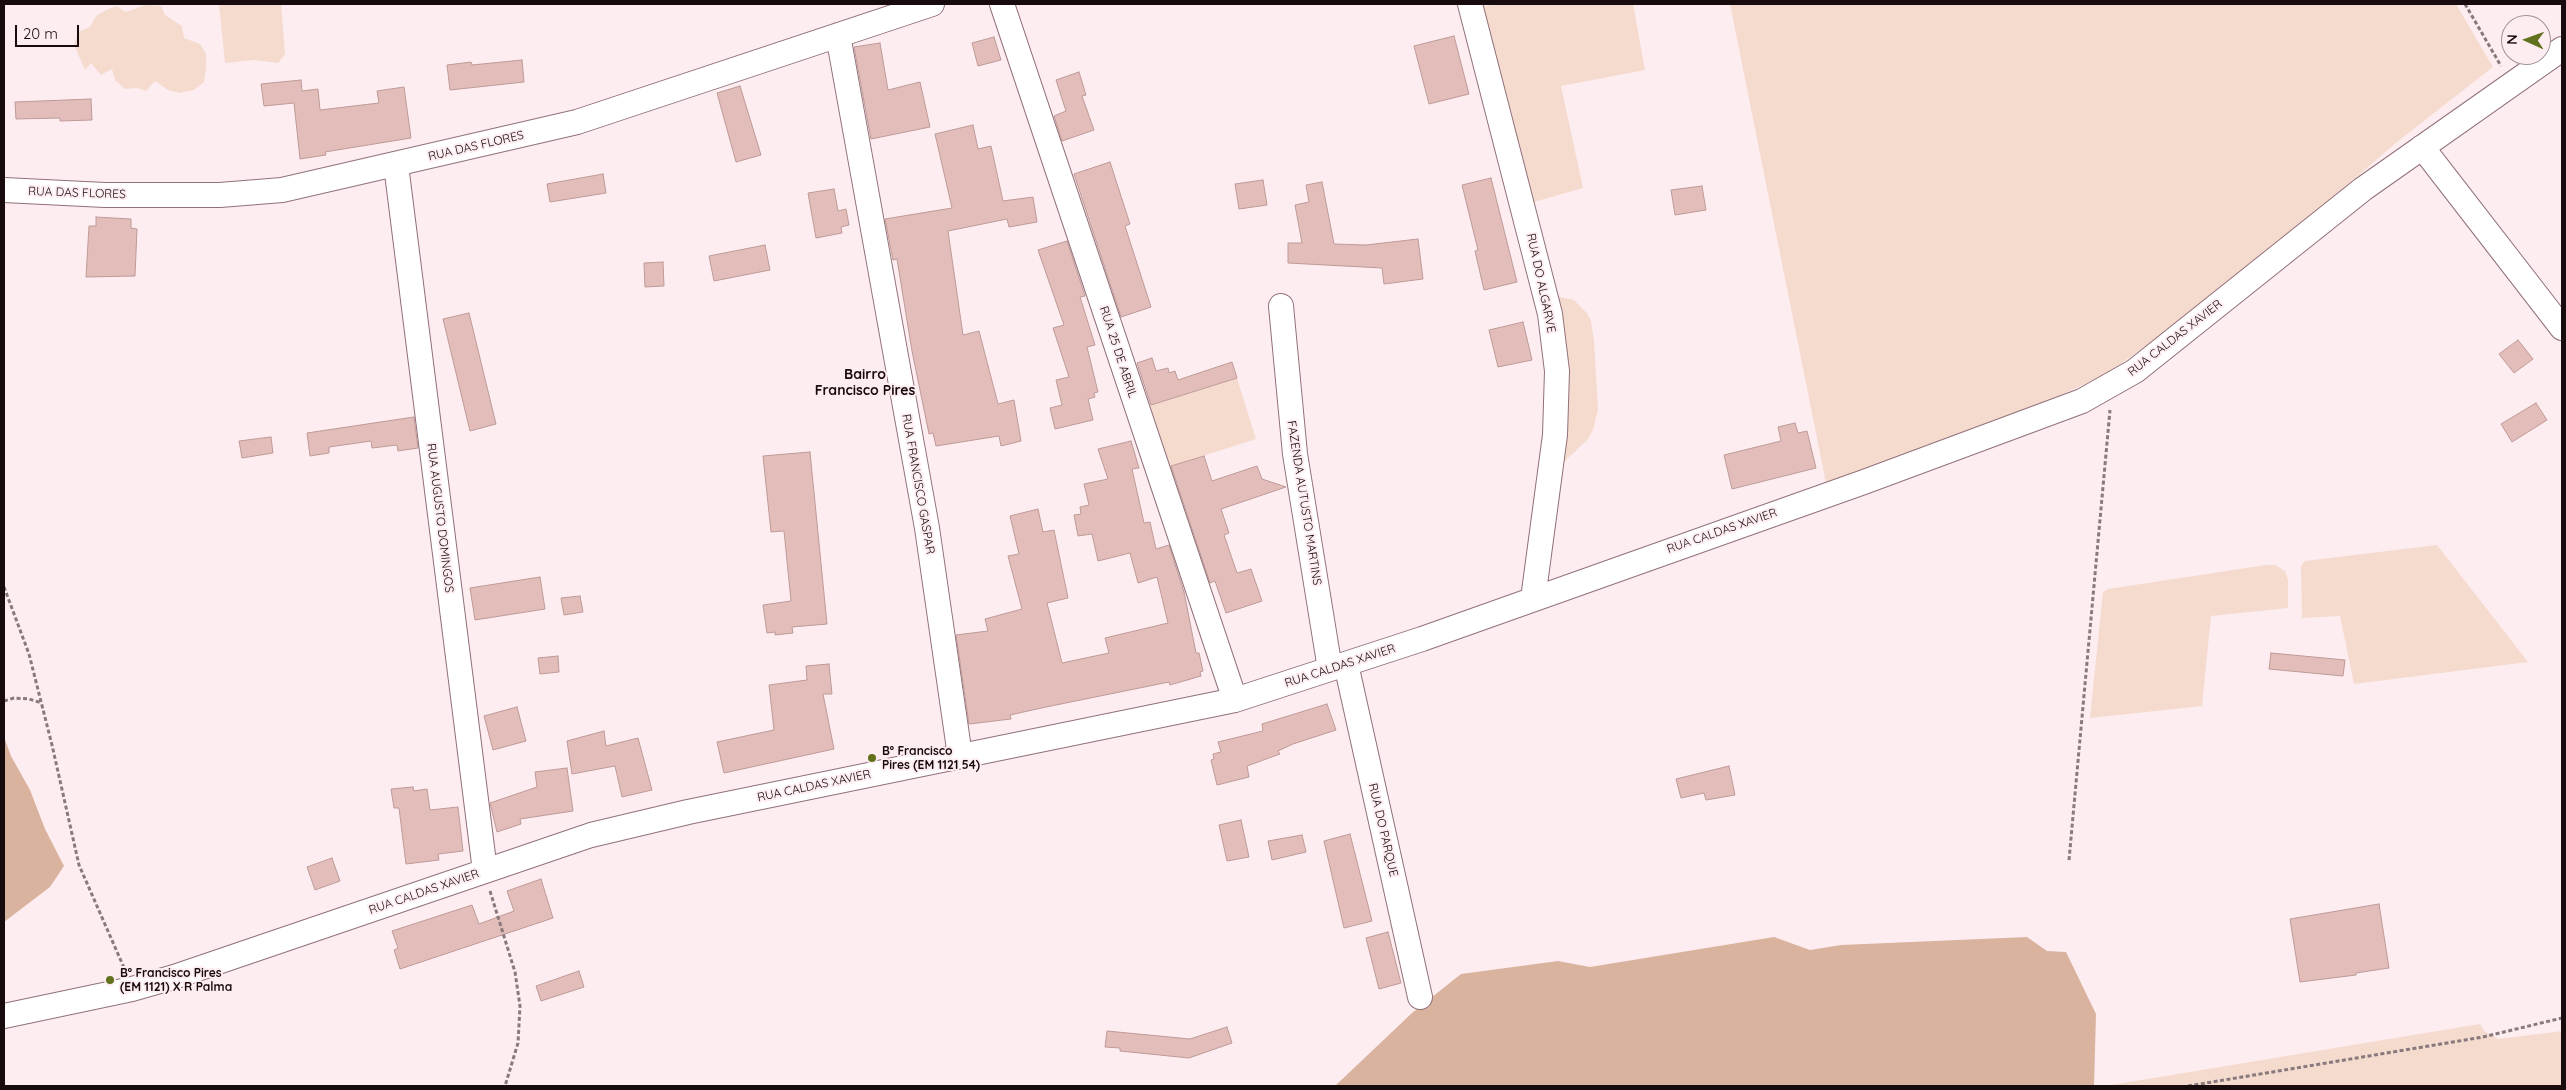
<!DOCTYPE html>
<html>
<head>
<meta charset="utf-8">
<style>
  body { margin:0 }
  #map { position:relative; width:2566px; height:1090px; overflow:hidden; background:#fdedf1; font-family:Quicksand,sans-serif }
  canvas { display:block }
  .frame { position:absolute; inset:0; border:5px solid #170b0e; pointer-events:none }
  .north { position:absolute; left:2501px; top:15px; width:50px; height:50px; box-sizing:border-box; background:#fdedf1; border:1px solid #a19396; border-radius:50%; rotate:272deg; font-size:14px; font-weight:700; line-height:20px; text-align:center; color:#170b0e }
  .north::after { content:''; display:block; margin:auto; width:18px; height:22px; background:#61711e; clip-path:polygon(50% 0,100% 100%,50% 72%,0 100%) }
  .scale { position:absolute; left:15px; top:25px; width:64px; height:22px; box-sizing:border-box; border:2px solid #170b0e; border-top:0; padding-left:6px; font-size:15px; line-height:18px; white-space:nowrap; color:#170b0e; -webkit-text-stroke:4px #fdedf1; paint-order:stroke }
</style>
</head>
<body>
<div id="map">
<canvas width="2566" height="1090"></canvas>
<div class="frame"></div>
<div class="north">N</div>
<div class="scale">20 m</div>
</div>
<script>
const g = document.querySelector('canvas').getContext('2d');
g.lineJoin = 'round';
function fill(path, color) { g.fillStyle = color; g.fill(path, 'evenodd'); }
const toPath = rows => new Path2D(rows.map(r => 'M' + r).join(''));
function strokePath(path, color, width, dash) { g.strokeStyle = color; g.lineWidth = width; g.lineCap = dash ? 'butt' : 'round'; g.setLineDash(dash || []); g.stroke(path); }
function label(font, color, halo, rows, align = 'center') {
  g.font = font + ' Quicksand,sans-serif'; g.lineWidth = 4; g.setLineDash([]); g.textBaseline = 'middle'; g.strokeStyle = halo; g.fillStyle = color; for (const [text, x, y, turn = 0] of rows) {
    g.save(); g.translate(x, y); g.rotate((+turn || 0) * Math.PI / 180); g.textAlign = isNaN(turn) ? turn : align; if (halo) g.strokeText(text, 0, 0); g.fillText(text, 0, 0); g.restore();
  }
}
const green = toPath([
  [219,4,281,4,285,54,278,63,255,60,225,63],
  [1497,4,1633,4,1645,70,1561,86,1583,188,1534,202,1479,7],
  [1730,4,2456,4,2493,67,2397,142,2226,289,2106,374,2016,416,1826,483],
  [146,5,161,6,165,15,182,26,184,38,200,44,206,54,206,68,204,82,194,90,179,93,168,90,155,81,146,91,137,88,125,89,115,80,112,69,101,75,91,63,85,70,74,45,78,32,90,27,96,16,106,10,117,6,125,12],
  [1555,296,1574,300,1587,313,1591,321,1594,341,1598,409,1593,430,1588,439,1564,462,1559,471],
  [1237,378,1256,439,1168,467,1149,406],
  [2437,545,2528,662,2354,684,2340,616,2302,618,2301,566,2305,561],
  [2266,565,2275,565,2285,571,2288,580,2288,608,2211,616,2202,706,2090,718,2103,592,2108,589],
  [2480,1024,2484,1031,2498,1039,2562,1031,2562,1086,2105,1086]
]);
const forest = toPath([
  [4,737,11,756,30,790,45,829,64,866,50,887,4,922],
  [1774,937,1810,950,1841,945,2027,937,2047,951,2066,952,2096,1014,2094,1086,1335,1086,1412,1013,1461,974,1558,961,1590,967]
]);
const building = toPath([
  [1454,36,1469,94,1429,104,1414,46,1454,36],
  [994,37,1001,60,978,66,972,43,994,37],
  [880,43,888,90,920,82,930,127,871,139,854,47,880,43],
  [522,60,524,82,450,90,447,65,471,62,472,65,522,60],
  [1079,72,1086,95,1082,96,1094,130,1062,141,1054,116,1066,111,1056,80,1079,72],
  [301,80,302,91,318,89,320,110,379,103,377,91,404,87,411,138,325,152,326,155,300,159,294,103,264,106,261,84,301,80],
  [740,86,761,155,736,162,717,93,740,86],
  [91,99,92,120,60,121,60,118,16,119,15,102,91,99],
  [973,125,978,149,991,146,1003,201,1033,197,1037,222,1009,227,1007,219,948,231,963,335,979,331,998,404,1014,400,1021,441,1001,446,999,436,936,446,933,433,929,434,912,351,897,259,893,260,885,219,952,208,935,134,973,125],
  [1110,162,1130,224,1125,226,1151,307,1121,317,1074,174,1110,162],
  [603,174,606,193,550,202,547,184,603,174],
  [1491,178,1517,282,1484,290,1475,251,1478,250,1462,185,1491,178],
  [1263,180,1267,205,1239,209,1235,184,1263,180],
  [1322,182,1334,244,1366,245,1418,239,1423,279,1384,284,1382,268,1288,263,1288,243,1302,243,1295,205,1309,202,1306,185,1322,182],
  [1702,186,1706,210,1675,215,1671,190,1702,186],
  [834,189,838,211,846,209,849,225,841,227,842,233,816,238,808,193,834,189],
  [96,217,131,219,131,228,137,229,135,276,86,277,89,226,96,226,96,217],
  [1067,241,1085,296,1080,297,1095,345,1087,347,1098,392,1094,393,1095,397,1088,399,1093,420,1055,429,1050,408,1062,405,1056,380,1069,377,1053,328,1064,325,1038,250,1067,241],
  [765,245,770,270,714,281,709,256,765,245],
  [663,262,664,286,645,287,644,263,663,262],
  [469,313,496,424,470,431,443,319,469,313],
  [1523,322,1532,360,1498,367,1489,330,1523,322],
  [2518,340,2533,359,2514,373,2499,354,2518,340],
  [1152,358,1156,371,1168,368,1169,373,1175,371,1178,380,1232,362,1237,378,1151,405,1137,363,1152,358],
  [2536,403,2547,420,2512,442,2501,424,2536,403],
  [414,417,418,448,398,451,397,445,372,448,371,441,329,447,329,453,310,456,307,433,414,417],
  [1795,423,1798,433,1807,431,1816,468,1732,489,1724,455,1781,441,1778,427,1795,423],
  [271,437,273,453,242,458,239,441,271,437],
  [1131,441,1139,468,1132,469,1144,523,1150,522,1156,549,1169,545,1184,592,1196,653,1199,653,1203,671,1200,672,1201,676,1170,685,1169,682,1046,707,1010,715,1011,719,969,724,956,635,988,631,985,619,1022,609,1008,556,1019,554,1010,516,1038,509,1043,532,1054,530,1068,598,1047,603,1062,663,1109,653,1105,638,1168,623,1157,577,1138,583,1130,553,1098,561,1092,534,1078,536,1074,515,1081,514,1080,507,1089,505,1084,484,1108,479,1098,449,1131,441],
  [810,452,827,624,792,627,793,633,775,635,775,632,767,633,763,605,791,601,784,531,771,532,763,456,810,452],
  [1204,456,1212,481,1257,466,1262,479,1286,487,1221,509,1229,533,1224,535,1237,573,1251,569,1262,601,1226,613,1215,581,1210,583,1171,466,1204,456],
  [540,577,545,609,475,620,470,588,540,577],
  [580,596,583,612,564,615,561,598,580,596],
  [2271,653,2345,660,2343,676,2269,669,2271,653],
  [558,656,559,672,540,674,538,658,558,656],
  [829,664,832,694,823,694,834,749,724,773,717,742,774,730,769,685,807,680,806,666,829,664],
  [1327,704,1336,730,1293,744,1278,751,1280,754,1247,766,1249,777,1217,785,1211,760,1214,759,1213,754,1221,752,1218,742,1263,731,1262,724,1327,704],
  [517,707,526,741,493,750,484,716,517,707],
  [604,731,606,746,638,738,652,790,622,797,615,766,572,774,567,741,604,731],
  [1729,766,1735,795,1706,800,1704,793,1681,798,1676,779,1729,766],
  [567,768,573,811,520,819,521,824,497,832,490,803,537,787,535,772,567,768],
  [413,787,414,791,427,789,430,810,458,807,463,851,438,854,439,860,406,864,399,808,394,808,391,789,413,787],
  [1241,820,1249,857,1227,861,1219,825,1241,820],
  [1350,834,1372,921,1344,928,1324,841,1350,834],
  [1302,835,1306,852,1272,860,1268,841,1302,835],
  [332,858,340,881,315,890,307,867,332,858],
  [541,879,553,918,400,969,394,950,398,948,392,931,472,905,479,924,514,911,507,891,541,879],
  [2379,904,2389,968,2356,973,2356,975,2300,982,2290,919,2379,904],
  [1388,932,1401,983,1379,989,1366,938,1388,932],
  [579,971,584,987,541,1001,536,986,579,971],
  [1227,1027,1232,1043,1189,1058,1120,1051,1120,1048,1105,1047,1107,1031,1190,1039,1227,1027]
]);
const path = toPath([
  [2465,4,2501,66],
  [4,587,29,654,52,745,79,865,125,970],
  [4,701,14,698,29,699,42,703],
  [2069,860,2110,410],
  [490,891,515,972,520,1006,518,1043,505,1086],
  [2188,1086,2483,1037,2562,1018]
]);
const street = toPath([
  [1002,4,1235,700],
  [1470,4,1550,314,1557,371,1555,435,1533,599],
  [838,35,927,528,960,756],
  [2422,147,2562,328],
  [396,165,485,871],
  [4,190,105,195,220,195,282,190,577,122,932,4],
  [1281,306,1295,454,1330,669],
  [1346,664,1420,997],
  [4,1016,132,989,174,977,591,835,688,812,1235,700,1422,639,1864,482,2082,401,2135,371,2363,189,2562,49]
]);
const markers = [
  [872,758,5,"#61711e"],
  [110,980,5,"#61711e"]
];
const streetNames = [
  ["RUA DAS FLORES",476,146,-13],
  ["RUA DAS FLORES",77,193,2],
  ["RUA DO ALGARVE",1541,283,78],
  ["RUA CALDAS XAVIER",2175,338,-38],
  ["RUA 25 DE ABRIL",1118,352,72],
  ["RUA FRANCISCO GASPAR",918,484,80],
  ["FAZENDA AUTUSTO MARTINS",1304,503,81],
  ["RUA AUGUSTO DOMINGOS",440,518,83],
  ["RUA CALDAS XAVIER",1722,531,-19],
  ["RUA CALDAS XAVIER",1340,666,-18],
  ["RUA CALDAS XAVIER",814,786,-12],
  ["RUA DO PARQUE",1383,830,77],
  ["RUA CALDAS XAVIER",424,892,-19]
];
const poiNames = [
  ["Bº Francisco",882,751],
  ["Pires (EM 1121 54)",882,765],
  ["Bº Francisco Pires",120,973],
  ["(EM 1121) X R Palma",120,987]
];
const neighbourhoodNames = [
  ["Bairro",865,375],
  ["Francisco Pires",865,391]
];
fill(green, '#f4dbce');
fill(forest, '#dab39f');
fill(building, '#e2bdb9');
strokePath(building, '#be9a97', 1);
strokePath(street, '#917079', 26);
strokePath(path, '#87797c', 3, [4, 2.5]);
strokePath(street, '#fff', 24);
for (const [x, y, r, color] of markers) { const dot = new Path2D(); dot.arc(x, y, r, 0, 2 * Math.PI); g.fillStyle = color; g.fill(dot); strokePath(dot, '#fdedf1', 2); }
label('12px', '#170b0e', '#fdedf1', streetNames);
label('bold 12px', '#170b0e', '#fdedf1', poiNames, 'left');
label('bold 14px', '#170b0e', '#fdedf1', neighbourhoodNames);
</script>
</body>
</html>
